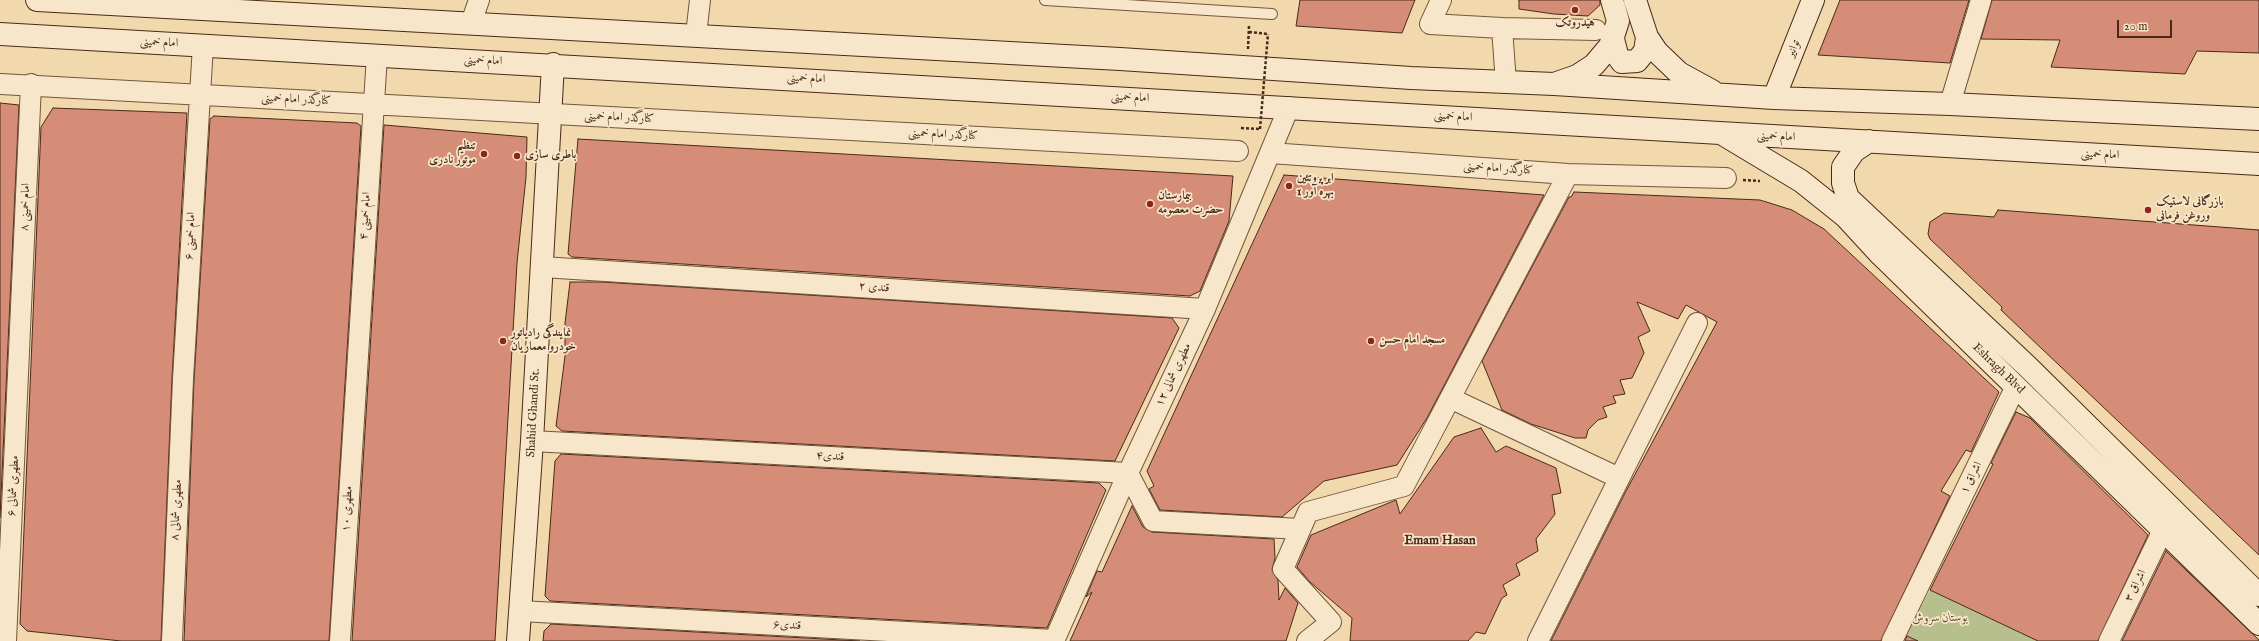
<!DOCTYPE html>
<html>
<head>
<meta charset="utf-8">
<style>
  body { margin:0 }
  #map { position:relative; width:2259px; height:641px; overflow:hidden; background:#f2d8ad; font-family:"IM FELL English",serif }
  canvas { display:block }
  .scale { position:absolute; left:2117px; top:20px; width:55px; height:18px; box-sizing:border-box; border:2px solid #492a18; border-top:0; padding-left:5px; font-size:12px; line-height:14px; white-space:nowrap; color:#492a18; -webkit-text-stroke:3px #f7e6ca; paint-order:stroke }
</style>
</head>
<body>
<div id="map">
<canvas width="2259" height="641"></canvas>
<div class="scale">20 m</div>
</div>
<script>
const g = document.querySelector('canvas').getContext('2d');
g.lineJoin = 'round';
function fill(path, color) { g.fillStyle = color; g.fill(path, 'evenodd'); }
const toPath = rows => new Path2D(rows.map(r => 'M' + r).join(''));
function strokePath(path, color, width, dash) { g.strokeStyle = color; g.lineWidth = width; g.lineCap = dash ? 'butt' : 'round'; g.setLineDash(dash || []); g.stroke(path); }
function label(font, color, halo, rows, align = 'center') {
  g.font = font + ' "IM FELL English",Amiri,serif'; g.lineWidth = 3.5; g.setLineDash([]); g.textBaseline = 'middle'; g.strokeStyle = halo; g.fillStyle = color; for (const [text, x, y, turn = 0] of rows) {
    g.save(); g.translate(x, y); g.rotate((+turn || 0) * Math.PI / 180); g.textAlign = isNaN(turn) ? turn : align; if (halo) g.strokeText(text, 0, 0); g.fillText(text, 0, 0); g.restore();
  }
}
const green = toPath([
  [1930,590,2038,641,1918,641,1906,635]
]);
const building = toPath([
  [1300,0,1415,0,1402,33,1296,26,1300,0],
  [1519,0,1600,0,1600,5,1588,16,1554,14,1519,9,1519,0],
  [1840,0,1969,0,1950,63,1818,55,1840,0],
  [1992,0,2259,0,2259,53,2197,51,2185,74,2051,67,2060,40,1981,39,1992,0],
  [0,103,19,105,0,518,0,103],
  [53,108,187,113,172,378,161,641,121,641,27,631,20,624,41,127,53,108],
  [214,116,357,123,361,126,329,641,184,641,194,380,210,119,214,116],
  [384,125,527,137,526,177,517,263,495,641,352,641,384,125],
  [578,139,1233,176,1229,221,1200,291,1190,296,572,257,568,254,578,139],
  [1284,175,1544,195,1427,418,1397,465,1324,481,1282,517,1160,510,1149,489,1154,486,1147,471,1284,175],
  [1574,192,1760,200,1792,210,1824,229,1999,392,1971,452,1966,450,1941,491,1950,496,1881,641,1551,641,1625,493,1717,322,1686,305,1678,319,1637,302,1650,331,1638,337,1644,353,1632,378,1620,380,1625,394,1613,396,1616,403,1603,407,1607,417,1598,420,1588,430,1586,438,1575,438,1531,424,1502,410,1482,361,1569,197,1571,197,1574,192],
  [1998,210,2259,230,2259,555,2001,310,2002,307,1930,239,1928,234,1930,222,1944,213,1994,217,1998,210],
  [570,282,602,282,1172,318,1179,328,1115,461,562,431,556,426,565,356,565,323,570,282],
  [2016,412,2030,418,2148,535,2098,641,2038,641,1930,590,1993,464,1991,463,2016,412],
  [1481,428,1496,452,1506,446,1556,468,1561,493,1552,495,1555,514,1536,539,1538,551,1516,564,1520,575,1503,585,1507,595,1502,598,1485,634,1476,632,1468,641,1350,641,1352,618,1310,582,1297,567,1311,535,1396,500,1400,514,1454,437,1481,428],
  [561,454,1099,483,1106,490,1047,628,550,601,545,596,555,461,561,454],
  [1132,506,1143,527,1152,532,1274,539,1275,558,1272,570,1278,580,1279,600,1285,588,1298,603,1286,641,1070,641,1092,592,1086,597,1097,571,1102,572,1132,506],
  [2166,551,2259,640,2259,641,2122,641,2166,551],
  [551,624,860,641,543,641,544,631,551,624],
  [1907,636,1918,641,1905,641,1907,636]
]);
const path = toPath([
  [1249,32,1268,34],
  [1248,49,1249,26],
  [1241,128,1260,129],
  [1743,180,1760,181]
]);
const lane = toPath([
  [1045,0,1272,14]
]);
const street = toPath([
  [1441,0,1430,24,1502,28,1506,83],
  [471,23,479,0],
  [1502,28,1596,30],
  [696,35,700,0],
  [0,84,1238,151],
  [1950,104,1981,0],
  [1270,153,1568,174,1726,178],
  [542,267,1205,309],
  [1450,398,1619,478],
  [532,441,1128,473,1153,521,1300,529],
  [520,611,1054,640],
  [6,641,31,84],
  [172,641,183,379,203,45],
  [340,641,377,55],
  [1054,641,1128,473,1205,309,1289,107],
  [1307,641,1331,622,1283,569,1308,512,1404,486,1568,174],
  [1538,641,1697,323],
  [1892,641,2016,386],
  [2109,641,2163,530]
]);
const secondary = toPath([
  [37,0,1120,59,1411,78,1554,84,1774,98,1950,104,2259,119],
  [1635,0,1647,37,1657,52,1679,73,1712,91],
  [0,34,2259,164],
  [1613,39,1617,55,1622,62,1637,61,1645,51,1647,38],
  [1557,83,1577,76,1594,65,1610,46,1618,21,1612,0],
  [1774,98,1813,0],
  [1726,136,1801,181,1846,217,1881,255,2259,624],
  [1869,141,1854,151,1843,167,1843,183,1848,198,2028,367,2259,595],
  [518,641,532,441,553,64]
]);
const pathBridge = toPath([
  [1260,129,1268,34]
]);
const markers = [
  [1575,10,4,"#8f2418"],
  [484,154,4,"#8f2418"],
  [517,156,4,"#8f2418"],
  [1289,186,4,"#8f2418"],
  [1150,204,4,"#8f2418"],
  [2148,210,4,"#8f2418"],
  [503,341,4,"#8f2418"],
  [1371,341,4,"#8f2418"]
];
const poiNames = [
  ["هیدروتک",1575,24,"center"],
  ["تنظیم",476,147,"right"],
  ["موتور نادری",476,161,"right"],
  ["باطری سازی",525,156],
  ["ابر پروتئین",1297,179],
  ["بهره آور 1",1297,193],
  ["بیمارستان",1158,197],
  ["حضرت معصومه",1158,211],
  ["بازرگانی لاستیک",2156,203],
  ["وروغن فرمانی",2156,217],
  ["نمایندگی رادیاتور",511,334],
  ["خودرو معماریان",511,348],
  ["مسجد امام حسن",1379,341]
];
const streetNames = [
  ["امام خمینی",159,43,3],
  ["توانیر",1794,49,-69],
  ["امام خمینی",483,61,3],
  ["امام خمینی",806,79,3],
  ["امام خمینی",1130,98,3],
  ["کنارگذر امام خمینی",296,100,3],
  ["امام خمینی",1453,117,4],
  ["کنارگذر امام خمینی",619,118,3],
  ["کنارگذر امام خمینی",943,135,3],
  ["امام خمینی",1776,137,3],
  ["امام خمینی",2100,155,3],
  ["کنارگذر امام خمینی",1498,169,4],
  ["امام خمینی ۸",26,207,-88],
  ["امام خمینی ۴",366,216,-86],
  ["امام خمینی ۶",191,236,-87],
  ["قندی ۲",874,288,4],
  ["Eshragh Blvd",1998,369,44],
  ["مطهری شمالی ۱۲",1174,375,-65],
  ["Shahid Ghandi St.",534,413,-87],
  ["قندی۴",830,457,3],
  ["اشراق ۱",1972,478,-64],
  ["مطهری شمالی ۶",14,486,-87],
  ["مطهری ۱۰",348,509,-87],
  ["مطهری شمالی ۸",177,510,-87],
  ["اشراق ۳",2136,586,-64],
  ["قندی۶",787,626,3]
];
const parkNames = [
  ["بوستان سروش",1940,619]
];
const neighbourhoodNames = [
  ["Emam Hasan",1440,541]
];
fill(green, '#b7bf8d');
fill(building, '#d58d77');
strokePath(building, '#492a18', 1);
strokePath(lane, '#73563d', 12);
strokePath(street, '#73563d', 22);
strokePath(secondary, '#492a18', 24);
strokePath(path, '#492a18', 2.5, [3, 2]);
strokePath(lane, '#f7e6ca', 10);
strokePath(street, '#f7e6ca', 20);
strokePath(secondary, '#f7e6ca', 22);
strokePath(pathBridge, '#492a18', 2.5, [3, 2]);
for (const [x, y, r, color] of markers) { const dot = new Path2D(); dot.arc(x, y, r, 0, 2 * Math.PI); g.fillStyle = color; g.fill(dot); strokePath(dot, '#f7e6ca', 1.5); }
label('bold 12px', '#492a18', '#f7e6ca', poiNames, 'left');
label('12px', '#492a18', '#f7e6ca', streetNames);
label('italic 12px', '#5f482f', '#f7e6ca', parkNames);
label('bold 13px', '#492a18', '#f7e6ca', neighbourhoodNames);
</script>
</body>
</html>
